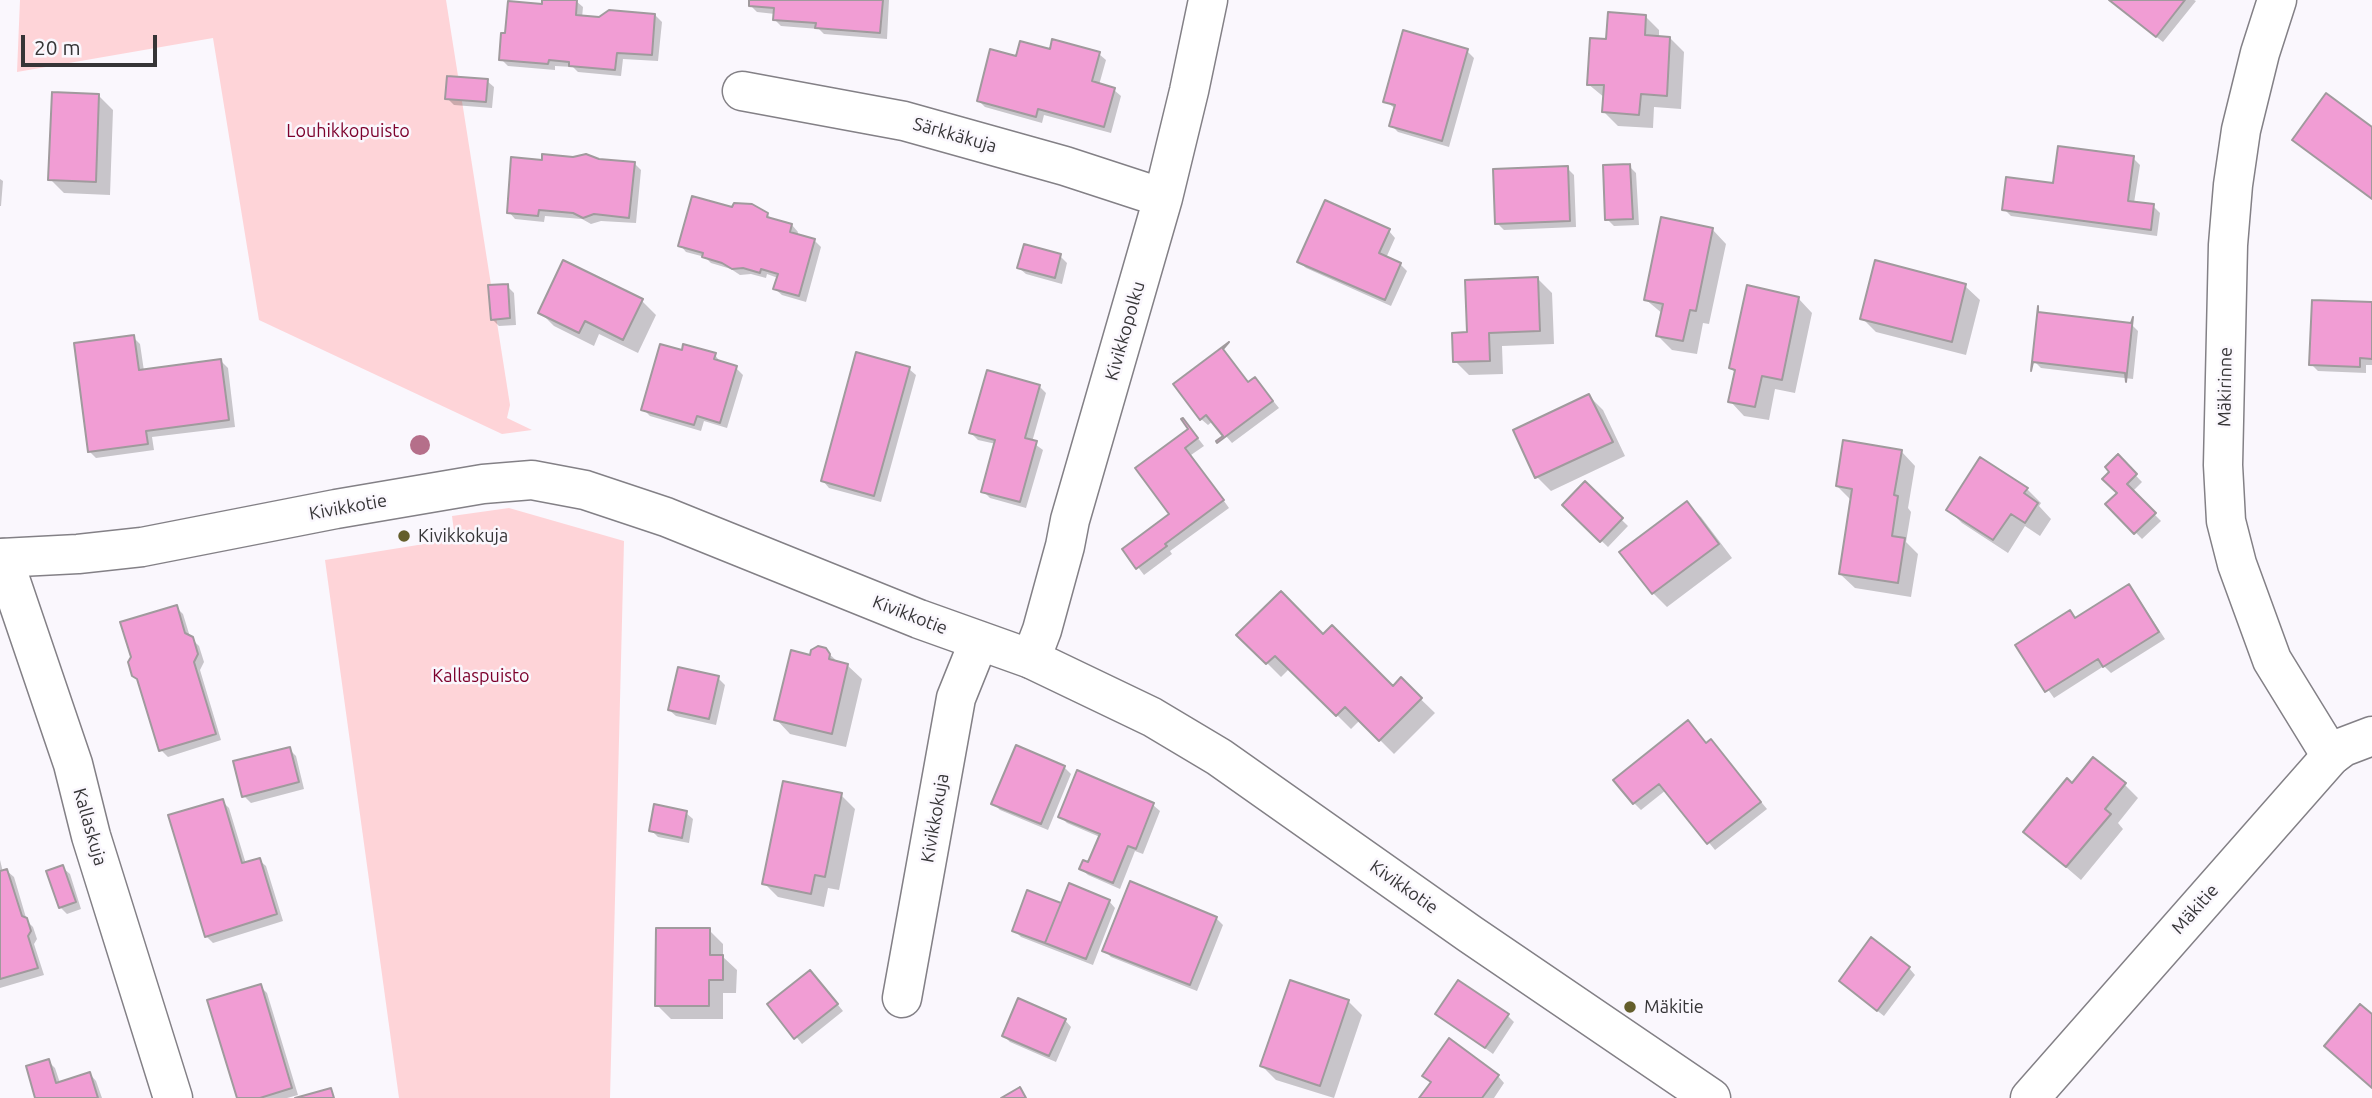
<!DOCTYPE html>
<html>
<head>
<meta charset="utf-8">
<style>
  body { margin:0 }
  #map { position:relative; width:2372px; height:1098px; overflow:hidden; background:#faf7fd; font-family:Ubuntu,sans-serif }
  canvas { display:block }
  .scale { position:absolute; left:21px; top:35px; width:136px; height:32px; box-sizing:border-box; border:4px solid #363537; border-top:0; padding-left:9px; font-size:21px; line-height:24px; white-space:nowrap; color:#363537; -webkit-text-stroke:5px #faf7fd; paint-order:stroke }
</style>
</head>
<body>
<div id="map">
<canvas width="2372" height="1098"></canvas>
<div class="scale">20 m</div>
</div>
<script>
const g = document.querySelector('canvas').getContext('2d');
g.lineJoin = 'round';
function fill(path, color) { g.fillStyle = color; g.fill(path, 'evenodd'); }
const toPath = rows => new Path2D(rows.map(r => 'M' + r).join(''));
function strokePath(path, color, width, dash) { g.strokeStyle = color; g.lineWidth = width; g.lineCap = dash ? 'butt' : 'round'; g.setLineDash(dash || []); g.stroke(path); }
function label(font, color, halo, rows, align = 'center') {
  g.font = font + ' Ubuntu,sans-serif'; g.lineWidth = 5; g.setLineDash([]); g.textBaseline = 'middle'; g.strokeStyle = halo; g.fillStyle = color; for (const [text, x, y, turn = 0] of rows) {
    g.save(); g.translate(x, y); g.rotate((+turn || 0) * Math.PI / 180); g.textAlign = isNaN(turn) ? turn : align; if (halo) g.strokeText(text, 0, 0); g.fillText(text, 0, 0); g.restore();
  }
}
const green = toPath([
  [20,0,446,0,510,405,507,418,532,430,502,434,259,320,213,38,17,72],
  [509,508,624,541,610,1098,399,1098,325,560,455,539,452,516]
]);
const shadow = toPath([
  [544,0,576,1,583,7,582,18,655,15,662,22,658,61,623,59,621,76,578,72,573,67,555,66,555,70,508,66,501,59,544,6],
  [751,0,889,0,887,39,824,34,819,29,781,26,774,19,775,14,757,12,751,6],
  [2109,0,2194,0,2196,1,2163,42],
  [1645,16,1659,30,1659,38,1670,38,1684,52,1681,109,1654,107,1653,128,1618,126,1604,112,1605,98,1588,84,1608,41],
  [1051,51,1099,54,1106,60,1099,85,1114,90,1121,96,1111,133,1044,115,1042,123,985,107,978,100,1017,59],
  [1467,51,1474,58,1449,147,1398,132,1391,125,1396,109,1385,101],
  [487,81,494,87,492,108,454,105,447,98],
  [99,96,113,110,110,195,64,193,50,179],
  [2133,158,2140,165,2134,203,2153,206,2160,213,2157,236,2011,216,2004,209,2055,185],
  [543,161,598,161,634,163,641,170,636,223,601,221,591,224,582,219,545,216,544,222,515,219,509,212],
  [1629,166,1636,173,1639,225,1614,226,1607,219],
  [1567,168,1574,175,1576,227,1504,230,1497,223],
  [0,179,3,181,1,206,0,206],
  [733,209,767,214,773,221,792,225,798,232,797,236,815,241,821,247,806,302,782,295,775,289,778,278,767,274,766,278,751,274,740,275,731,269,711,263,705,257,686,252,680,245],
  [1712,229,1726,244,1709,324,1703,323,1697,354,1672,350,1658,336,1663,314,1645,299],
  [1389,231,1395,238,1386,258,1400,264,1407,271,1391,306,1306,268,1299,262],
  [1060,256,1067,263,1062,284,1026,274,1019,268],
  [1538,279,1552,293,1554,344,1502,346,1503,374,1469,375,1455,361,1469,334],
  [507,286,514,293,516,325,499,326,492,319],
  [1965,286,1980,300,1966,355,1876,332,1862,318],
  [1798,298,1812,313,1795,393,1775,389,1769,420,1744,416,1730,401,1736,373,1731,368],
  [642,301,656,315,638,353,599,334,594,346,554,326,540,312],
  [2372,304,2372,365,2366,365,2366,373,2318,371,2311,364],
  [2131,324,2138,331,2133,379,2041,368,2034,361],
  [133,337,140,344,144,371,221,361,228,368,235,427,152,437,154,450,96,458,89,451],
  [1222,350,1249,384,1261,386,1279,408,1232,443,1213,421,1208,425,1201,419],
  [683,352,715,355,721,363,736,368,743,375,727,428,704,421,701,431,650,416,643,409],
  [909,369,916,375,881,502,829,488,823,481],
  [1039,386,1046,393,1032,442,1043,450,1026,508,990,498,983,491,996,444,978,440,971,433],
  [1589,396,1603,410,1625,456,1551,491,1537,477],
  [1197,437,1204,446,1191,455,1229,508,1170,551,1172,554,1144,575,1124,549,1171,515,1137,469],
  [1901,451,1915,466,1908,508,1911,512,1906,542,1918,554,1911,597,1855,588,1840,574,1852,501,1837,486],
  [2118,457,2142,482,2132,492,2161,521,2142,539,2108,504,2119,493,2112,472],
  [1585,484,1628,526,1608,547,1564,505],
  [2027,489,2041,503,2039,506,2051,519,2040,536,2025,526,2008,553,1962,523,1948,509],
  [1687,503,1701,517,1732,558,1667,607,1653,593,1622,552],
  [2129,586,2135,593,2165,639,2111,673,2104,666,2054,698,2017,646,2070,612,2077,619],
  [176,607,183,614,190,637,199,646,204,662,200,670,221,740,168,757,161,750,132,657],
  [1239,635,1323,636,1393,688,1401,680,1435,713,1394,754,1360,720,1351,729,1290,668,1281,677],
  [825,650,839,663,847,665,862,679,846,747,790,734,776,719,811,657],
  [718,678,725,685,716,725,676,716,669,710],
  [1711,741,1767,809,1715,850,1666,790,1641,810,1634,803],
  [289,749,296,756,304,789,251,803,244,796],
  [1064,767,1071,774,1048,830,1000,810,993,803],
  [2124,784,2138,798,2118,823,2123,829,2081,880,2025,832,2072,785],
  [841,795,855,809,839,890,828,888,824,907,778,897,764,883],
  [222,801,229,808,246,864,259,860,266,866,283,921,213,943,206,936],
  [1153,805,1160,811,1143,854,1135,851,1120,889,1088,875,1081,869,1089,864,1100,837,1067,823,1060,816],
  [686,813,693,819,689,843,658,837,651,830],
  [0,860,3,872,7,871,14,877,27,921,33,927,37,939,34,944,44,975,0,988],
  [63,868,70,874,81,909,67,914,60,907],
  [1109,901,1115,908,1093,965,1021,937,1014,930,1062,905],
  [1216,918,1223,925,1197,991,1111,957,1104,950],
  [709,930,723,944,723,957,737,970,736,993,723,993,723,1019,671,1019,657,1005],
  [1909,968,1915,975,1884,1016,1848,988],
  [817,979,843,1011,802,1044,770,1004],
  [260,986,267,993,298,1095,287,1098,239,1098],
  [1348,1001,1362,1015,1334,1098,1276,1080,1262,1066],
  [1437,1013,1508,1016,1514,1022,1493,1054],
  [1065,1020,1071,1027,1056,1062,1010,1042,1004,1036],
  [48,1061,55,1068,60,1083,90,1074,96,1081,102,1098,37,1098],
  [1424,1076,1498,1076,1504,1083,1494,1098,1421,1098,1432,1083]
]);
const building = toPath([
  [542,0,577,0,576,15,599,17,609,10,655,14,652,55,617,53,615,70,569,66,569,62,549,60,548,64,499,60,501,33,505,33,508,1,542,4,542,0],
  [749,0,883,0,880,33,815,28,816,23,773,20,774,8,749,6,749,0],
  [2109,0,2185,0,2156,37,2109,0],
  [1608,12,1646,15,1645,35,1670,37,1667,96,1641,94,1639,115,1602,112,1604,85,1587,85,1590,38,1606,39,1608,12],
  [1403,30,1468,49,1442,141,1389,126,1395,105,1383,102,1403,30],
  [1052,39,1100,52,1092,81,1115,88,1104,127,1038,109,1036,117,977,101,990,49,1016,56,1020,41,1050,49,1052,39],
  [447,76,488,79,486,102,445,99,447,76],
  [52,92,99,94,96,182,48,180,52,92],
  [2326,93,2372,127,2372,199,2292,140,2326,93],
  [2058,146,2134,156,2128,201,2154,204,2151,230,2002,210,2006,177,2053,183,2058,146],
  [542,154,573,157,586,154,599,159,635,162,629,218,594,214,583,218,573,213,539,210,538,216,507,213,511,157,542,160,542,154],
  [1630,164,1633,219,1605,220,1603,165,1630,164],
  [1568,166,1570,221,1495,224,1493,169,1568,166],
  [692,196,732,207,734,203,752,204,768,213,767,217,792,224,790,232,815,239,799,296,773,289,778,274,761,269,760,273,743,268,732,269,722,263,702,257,703,253,678,246,692,196],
  [1325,200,1390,229,1379,253,1401,263,1385,300,1297,262,1325,200],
  [1661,217,1713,228,1696,311,1690,310,1683,341,1656,336,1663,304,1644,300,1661,217],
  [1024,244,1061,254,1055,278,1017,268,1024,244],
  [563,260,643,299,623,340,585,321,579,333,538,313,563,260],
  [1875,260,1966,284,1952,342,1860,319,1875,260],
  [1538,277,1540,331,1489,333,1490,361,1453,362,1452,333,1467,332,1465,280,1538,277],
  [508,284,510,318,491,320,488,285,508,284],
  [1747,285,1799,297,1782,380,1762,376,1755,407,1728,402,1735,370,1729,368,1747,285],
  [2312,300,2372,302,2372,359,2360,358,2360,367,2309,365,2312,300],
  [2038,306,2038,312,2131,323,2133,317,2126,382,2125,373,2033,362,2031,371,2038,306],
  [134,335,139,370,221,359,229,420,146,431,148,444,88,452,74,343,134,335],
  [1229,342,1223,349,1248,382,1255,377,1273,401,1217,443,1216,441,1223,436,1206,415,1200,420,1173,384,1229,342],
  [660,344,682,350,683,344,716,353,714,359,737,366,720,423,697,416,694,425,641,410,660,344],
  [856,352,910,367,874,496,821,481,856,352],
  [987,370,1040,385,1025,438,1037,441,1020,502,981,492,995,440,969,433,987,370],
  [1589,394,1613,442,1535,478,1513,430,1589,394],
  [1183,418,1198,438,1185,448,1224,500,1165,544,1167,546,1136,569,1122,549,1169,514,1135,468,1188,429,1181,419,1183,418],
  [1843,440,1902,450,1894,495,1898,496,1892,536,1905,538,1898,583,1839,574,1852,489,1836,486,1843,440],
  [2118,454,2137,474,2127,484,2156,513,2134,534,2105,504,2117,493,2102,479,2109,472,2105,467,2118,454],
  [1980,457,2028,488,2024,493,2038,503,2025,523,2011,514,1993,540,1946,510,1980,457],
  [1585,481,1623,518,1600,542,1562,505,1585,481],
  [1687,501,1719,544,1652,594,1619,552,1687,501],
  [2129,584,2159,632,2103,667,2098,659,2045,692,2015,645,2070,610,2075,618,2129,584],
  [1281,591,1323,634,1332,625,1393,686,1401,677,1422,698,1379,741,1345,707,1336,716,1275,656,1266,664,1236,635,1281,591],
  [177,605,185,633,193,637,198,654,194,662,216,734,159,751,137,679,132,676,128,662,131,657,120,622,177,605],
  [818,646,826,648,830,654,829,659,848,664,832,734,774,720,791,650,810,655,811,650,818,646],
  [678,667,719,676,709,719,668,710,678,667],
  [1688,720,1706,743,1711,739,1761,802,1707,844,1659,784,1633,804,1613,780,1688,720],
  [1016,745,1065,766,1041,824,991,804,1016,745],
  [290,747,299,782,242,797,233,761,290,747],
  [2093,757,2126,783,2105,809,2111,814,2066,867,2023,832,2067,778,2072,783,2093,757],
  [1077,770,1154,803,1136,849,1128,846,1113,883,1079,869,1083,860,1088,862,1100,834,1058,817,1077,770],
  [783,781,842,793,825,877,815,875,811,894,762,884,783,781],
  [223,799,242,863,260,858,277,914,205,937,168,815,223,799],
  [654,804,687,811,682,838,649,831,654,804],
  [63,865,76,902,59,908,46,871,63,865],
  [7,869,22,916,27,918,31,931,28,936,38,968,0,979,0,871,7,869],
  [1130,881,1217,917,1190,985,1102,951,1130,881],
  [1069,883,1110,900,1086,959,1045,943,1069,883],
  [1027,890,1061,903,1045,943,1012,931,1027,890],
  [656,928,710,928,710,955,723,955,723,980,709,980,709,1006,655,1006,656,928],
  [1871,937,1910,967,1877,1011,1839,981,1871,937],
  [810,970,838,1004,794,1039,767,1004,810,970],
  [1290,980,1349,1000,1320,1086,1260,1066,1290,980],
  [1458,980,1509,1014,1485,1048,1435,1014,1458,980],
  [261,984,292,1088,260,1098,237,1098,207,1000,261,984],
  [1018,998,1066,1019,1049,1056,1002,1036,1018,998],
  [2360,1004,2372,1014,2372,1088,2324,1046,2360,1004],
  [1449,1038,1499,1075,1482,1098,1419,1098,1431,1082,1422,1076,1449,1038],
  [49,1059,56,1083,90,1072,98,1098,35,1098,26,1066,49,1059],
  [1020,1087,1026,1098,1001,1098,1020,1087],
  [331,1088,334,1098,295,1098,331,1088]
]);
const minor = toPath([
  [2277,0,2260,53,2241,130,2233,185,2228,245,2223,465,2226,521,2237,564,2272,660,2331,756],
  [742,91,904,121,1065,166,1163,198],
  [3,558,73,764,91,836,173,1098],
  [1031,659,1042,630,1065,546,1070,520,1163,198,1189,91,1208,0],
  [902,998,956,698,979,641]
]);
const tertiary = toPath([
  [0,558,78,554,142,547,336,509,483,484,532,480,585,490,666,517,919,619,1031,659,1152,717,1219,757,1470,934,1711,1098],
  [2030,1098,2331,756,2343,747,2372,736]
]);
const trees = [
  [420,445]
];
const markers = [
  [404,536,7,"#645e2b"],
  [1630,1007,7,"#645e2b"]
];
const parkNames = [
  ["Louhikkopuisto",348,131],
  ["Kallaspuisto",481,676]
];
const streetNames = [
  ["Särkkäkuja",955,135,16],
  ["Kivikkopolku",1125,331,-74],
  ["Mäkirinne",2225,387,-89],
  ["Kivikkotie",348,507,-10],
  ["Kivikkotie",910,615,21],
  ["Kivikkokuja",935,818,-80],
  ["Kallaskuja",90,827,74],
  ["Kivikkotie",1404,887,35],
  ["Mäkitie",2195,909,-48]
];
const poiNames = [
  ["Kivikkokuja",418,536],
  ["Mäkitie",1644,1007]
];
fill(green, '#fed4d8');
fill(shadow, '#0003');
fill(building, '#f19dd4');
strokePath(building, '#a09a9d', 2);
strokePath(minor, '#838086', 41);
strokePath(tertiary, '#838086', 41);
strokePath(minor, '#fff', 38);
strokePath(tertiary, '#fff', 38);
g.fillStyle = '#b56f8a';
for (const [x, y] of trees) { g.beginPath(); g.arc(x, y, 10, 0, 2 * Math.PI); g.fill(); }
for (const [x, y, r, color] of markers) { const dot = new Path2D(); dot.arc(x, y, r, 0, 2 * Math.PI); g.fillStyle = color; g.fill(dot); strokePath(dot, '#faf7fd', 2.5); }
label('18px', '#7c002c', '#faf7fd', parkNames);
label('18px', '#363537', '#faf7fd', streetNames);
label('18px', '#363537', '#faf7fd', poiNames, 'left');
</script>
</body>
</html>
